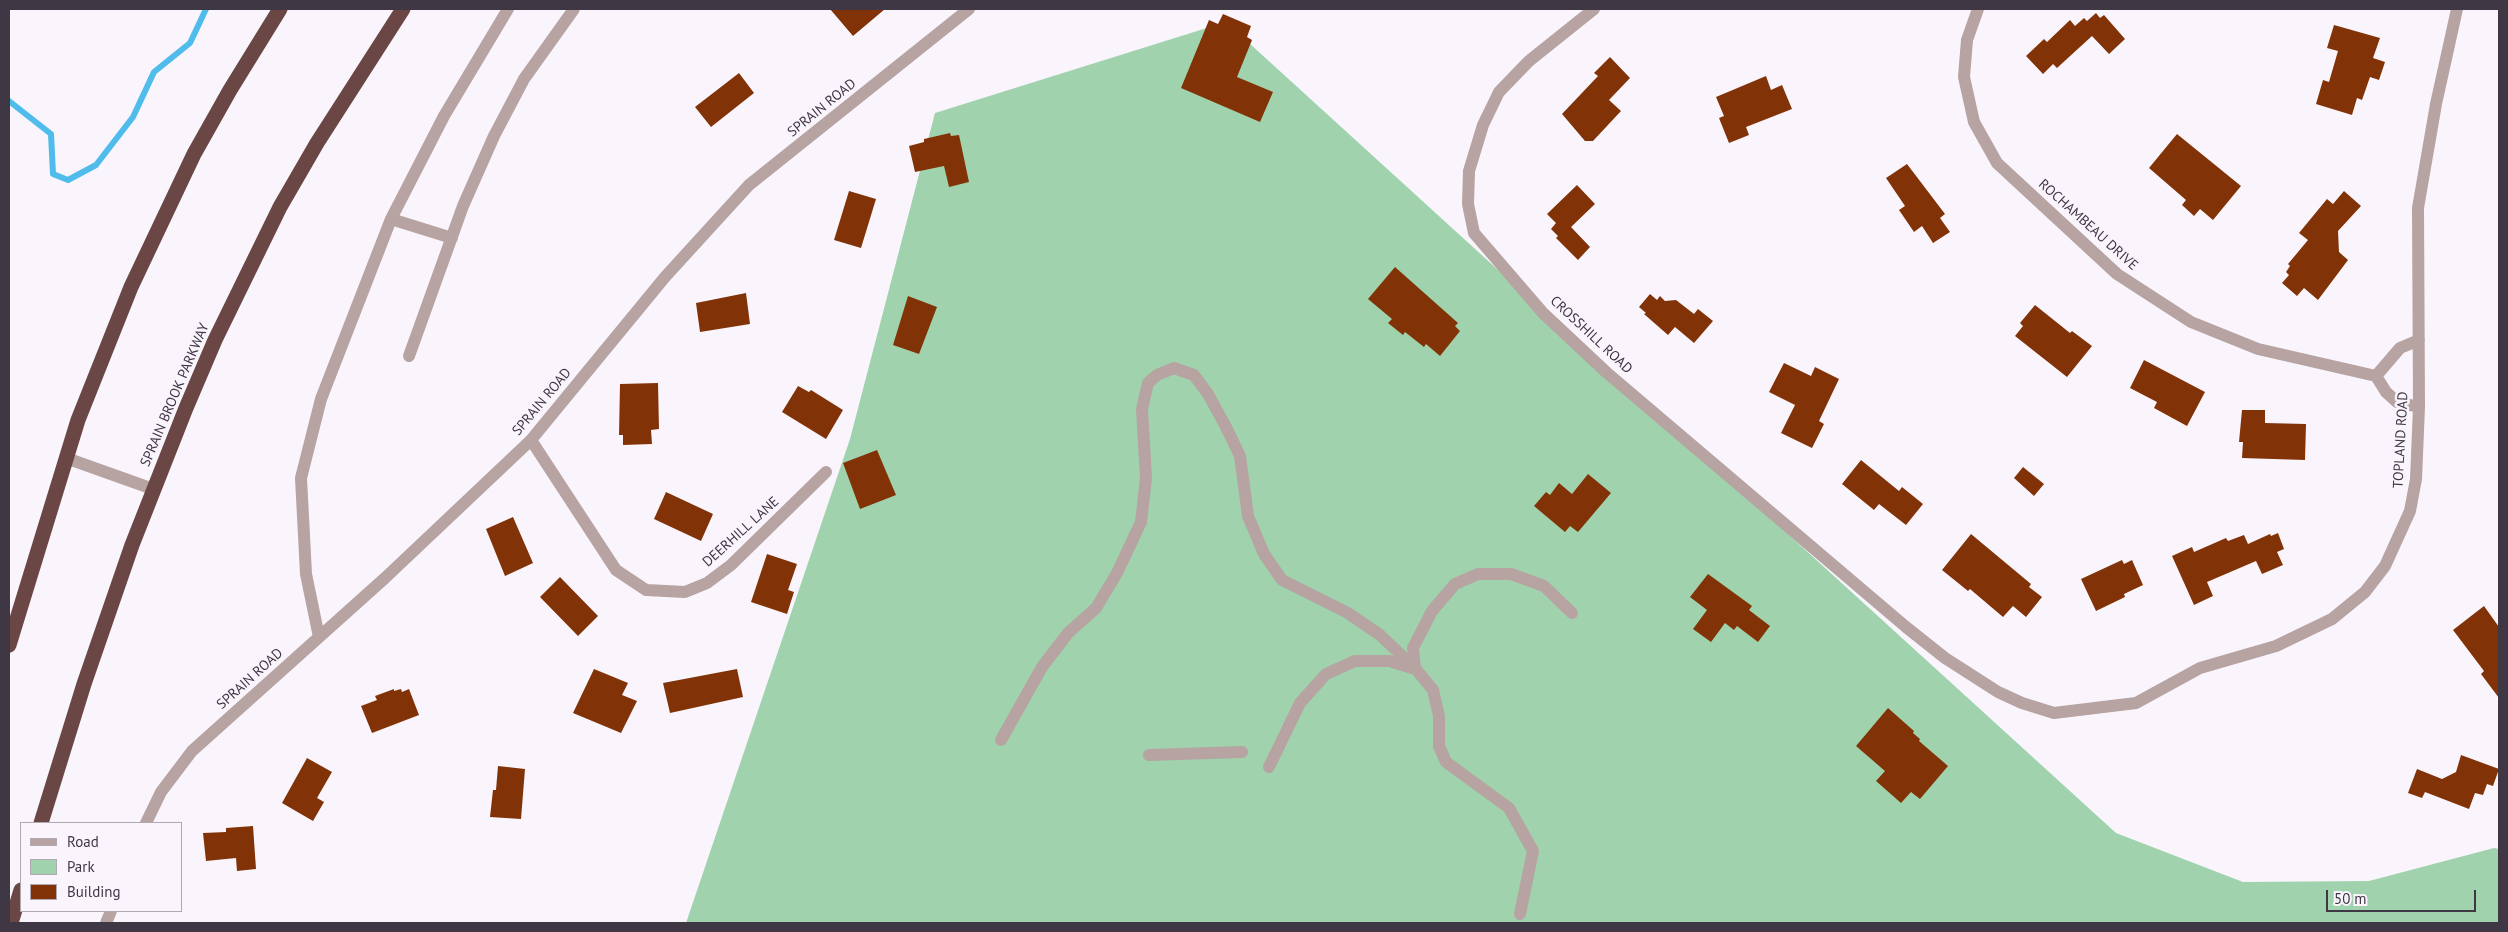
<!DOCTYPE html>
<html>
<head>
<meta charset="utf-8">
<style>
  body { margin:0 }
  #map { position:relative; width:2508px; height:932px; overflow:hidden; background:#faf5fc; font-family:"PT Sans",sans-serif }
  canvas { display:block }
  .frame { position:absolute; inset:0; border:10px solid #403744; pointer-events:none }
  .legend { position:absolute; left:20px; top:822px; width:162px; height:90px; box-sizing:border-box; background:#faf5fc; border:1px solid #b0a9b2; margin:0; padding:6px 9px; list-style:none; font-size:15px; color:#403744 }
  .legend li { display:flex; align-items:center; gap:10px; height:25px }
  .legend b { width:25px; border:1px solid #b0a9b2 }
  .scale { position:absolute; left:2326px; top:890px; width:150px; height:22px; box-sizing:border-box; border:2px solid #403744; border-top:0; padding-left:6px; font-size:15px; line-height:18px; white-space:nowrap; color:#403744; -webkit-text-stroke:4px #faf5fc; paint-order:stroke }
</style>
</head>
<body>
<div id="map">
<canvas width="2508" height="932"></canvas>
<div class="frame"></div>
<ul class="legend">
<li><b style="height:6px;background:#b6a3a2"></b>Road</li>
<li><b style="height:14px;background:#a0d3ad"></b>Park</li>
<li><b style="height:14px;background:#813307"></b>Building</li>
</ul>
<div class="scale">50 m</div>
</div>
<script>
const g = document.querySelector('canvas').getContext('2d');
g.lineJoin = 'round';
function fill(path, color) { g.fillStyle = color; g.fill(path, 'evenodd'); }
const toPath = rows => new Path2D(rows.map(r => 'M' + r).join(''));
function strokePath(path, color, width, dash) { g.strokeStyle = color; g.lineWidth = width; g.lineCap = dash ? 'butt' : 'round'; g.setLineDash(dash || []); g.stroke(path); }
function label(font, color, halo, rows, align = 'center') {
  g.font = font + ' "PT Sans",sans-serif'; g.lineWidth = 5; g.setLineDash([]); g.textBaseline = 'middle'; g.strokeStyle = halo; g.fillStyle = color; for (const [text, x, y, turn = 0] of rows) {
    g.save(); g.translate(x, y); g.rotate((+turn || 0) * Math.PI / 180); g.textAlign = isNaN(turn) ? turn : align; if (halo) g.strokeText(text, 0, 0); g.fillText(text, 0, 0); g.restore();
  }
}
const green = toPath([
  [1226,22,2116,833,2243,882,2369,881,2494,848,2499,849,2499,923,686,923,850,439,935,113]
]);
const stream = toPath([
  [9,101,51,134,53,174,68,180,96,165,133,117,154,72,190,43,206,9]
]);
const building = toPath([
  [830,9,885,9,853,36],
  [2096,13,2100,18,2104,15,2125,39,2109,54,2092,36,2057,68,2053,64,2043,74,2026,56,2044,39,2047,42,2070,20,2075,26,2084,18,2087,21],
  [1223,14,1251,26,1247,37,1252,40,1237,77,1273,92,1260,122,1181,88,1209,20,1218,24],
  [2334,25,2380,38,2373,58,2385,62,2379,80,2370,77,2362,100,2357,98,2352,115,2316,104,2323,80,2329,82,2338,51,2327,48],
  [1610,57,1630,78,1609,100,1621,111,1593,141,1585,141,1562,114,1598,76,1594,73],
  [739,73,754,93,711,127,695,107],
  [1766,76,1771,90,1782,85,1792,109,1746,127,1749,135,1729,143,1719,118,1724,116,1716,97],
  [950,133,951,136,959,135,969,182,949,187,944,166,915,172,909,146,924,142,924,139],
  [2177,134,2241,186,2213,220,2200,209,2194,216,2182,205,2186,200,2149,168],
  [1907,164,1945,214,1940,218,1950,232,1933,243,1922,226,1914,232,1899,210,1905,206,1886,178],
  [1577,185,1595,204,1571,227,1590,247,1578,260,1556,238,1558,236,1551,229,1556,223,1547,214],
  [849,191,876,199,861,248,834,240],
  [2344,191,2361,206,2338,231,2339,252,2348,260,2318,300,2304,288,2297,296,2282,283,2289,275,2286,272,2290,266,2288,264,2308,240,2299,233,2327,199,2333,204],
  [1395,267,1458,323,1455,326,1460,331,1440,356,1426,344,1424,347,1405,332,1403,335,1388,323,1392,319,1368,299],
  [746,293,750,324,700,332,696,303],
  [1650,294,1657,300,1660,296,1665,301,1676,300,1694,314,1698,309,1713,321,1694,343,1675,327,1668,335,1644,314,1646,313,1639,307],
  [908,296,937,307,919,354,893,345],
  [2035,305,2070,333,2072,331,2092,346,2067,377,2015,336,2023,326,2020,323],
  [2144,360,2205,392,2187,426,2154,408,2157,402,2130,388],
  [1784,363,1811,376,1815,367,1839,379,1819,421,1824,424,1812,448,1781,433,1795,405,1769,392],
  [658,383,659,429,651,430,652,444,623,445,623,435,619,435,620,384],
  [798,386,809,392,811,390,843,410,826,439,782,412],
  [2242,410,2265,410,2265,423,2306,424,2305,460,2242,458,2243,442,2239,442],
  [877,450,896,495,860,509,843,463],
  [1861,460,1899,491,1902,487,1923,504,1906,525,1879,504,1874,510,1842,484],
  [2023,467,2044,484,2034,496,2014,478],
  [1588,474,1611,493,1578,532,1570,526,1565,532,1534,506,1546,492,1550,495,1559,483,1572,494],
  [666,492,713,514,701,541,654,519],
  [513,517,533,563,505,576,486,529],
  [2278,533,2284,549,2277,552,2283,565,2262,574,2256,561,2207,582,2213,596,2194,605,2172,556,2192,547,2194,552,2226,538,2228,541,2244,535,2248,544,2270,534,2271,536],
  [1971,534,2031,584,2029,587,2042,597,2026,617,2013,606,2003,617,1970,589,1968,591,1942,570],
  [767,554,797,564,788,590,794,592,787,614,751,602],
  [2122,560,2124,564,2132,560,2143,585,2124,594,2125,597,2096,611,2081,579],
  [1708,574,1752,606,1749,610,1770,626,1758,642,1737,626,1734,630,1725,623,1711,642,1693,629,1707,610,1690,597],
  [560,577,598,616,578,636,540,597],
  [2484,606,2499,627,2499,698,2481,674,2484,671,2453,630],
  [594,669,628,683,622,695,637,701,621,733,573,713],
  [737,669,743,697,670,713,663,683],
  [394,689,394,691,401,689,402,692,409,689,419,715,372,733,361,706,377,700,375,696],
  [1888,708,1914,731,1913,733,1920,739,1919,741,1948,766,1920,799,1911,792,1901,803,1876,781,1885,771,1856,746],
  [2461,755,2499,769,2493,786,2487,784,2483,795,2475,793,2469,809,2425,792,2422,798,2408,793,2417,769,2442,779,2456,772],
  [307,758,332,772,317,798,324,802,313,821,282,803],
  [498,766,525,769,521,819,490,817,493,790,496,790],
  [253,826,256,869,237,871,236,858,206,861,203,833,226,832,226,828]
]);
const minor = toPath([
  [1594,9,1529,61,1499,92,1483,125,1469,171,1468,204,1474,233,1543,313,1606,372,1906,627,1945,658,1998,692,2022,703,2054,713,2136,703,2200,668,2276,646,2332,619,2365,592,2385,566,2410,511,2416,479,2419,407,2418,208,2436,104,2457,9],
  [1978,9,1967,40,1964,77,1974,122,1997,163,2117,274,2191,322,2258,349,2376,376,2400,348,2419,340],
  [391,219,452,238],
  [409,356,463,206,494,136,524,79,574,9],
  [2376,376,2386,392,2397,402,2419,407],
  [531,440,616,570,646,590,685,592,707,583,731,565,826,472],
  [66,458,153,489],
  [319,637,306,574,301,478,321,399,391,219,444,116,508,9],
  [1001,740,1042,667,1068,633,1096,608,1117,573,1141,522,1146,478,1142,409,1148,383,1157,375,1174,368,1194,375,1208,394,1226,427,1240,456,1248,516,1264,554,1282,580,1348,613,1380,635,1415,668],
  [1149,755,1242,752],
  [1269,767,1300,703,1326,674,1355,661,1389,661,1412,668],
  [146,823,161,792,192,751,385,578,531,440,665,277,749,185,969,9],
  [1520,914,1533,851,1509,808,1446,762,1439,746,1439,716,1433,690,1415,668,1413,648,1432,611,1455,584,1478,574,1511,574,1544,586,1572,613],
  [106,923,111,911]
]);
const highway = toPath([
  [9,645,78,420,131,287,194,154,230,90,280,9],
  [41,823,84,684,132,545,186,408,215,340,280,207,317,143,403,9],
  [11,923,21,890]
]);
const streetNames = [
  ["SPRAIN ROAD",822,108,-39],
  ["ROCHAMBEAU DRIVE",2088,225,42],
  ["CROSSHILL ROAD",1591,335,43],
  ["SPRAIN BROOK PARKWAY",175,395,-67],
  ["SPRAIN ROAD",542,402,-50],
  ["TOPLAND ROAD",2401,440,-87],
  ["DEERHILL LANE",741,532,-42],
  ["SPRAIN ROAD",250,679,-42]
];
fill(green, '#a0d3ad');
strokePath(stream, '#50bcec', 6);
fill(building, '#813307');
strokePath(minor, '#b6a3a2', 12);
strokePath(highway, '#6a4744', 15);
label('14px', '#403744', '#faf5fc', streetNames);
</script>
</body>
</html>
